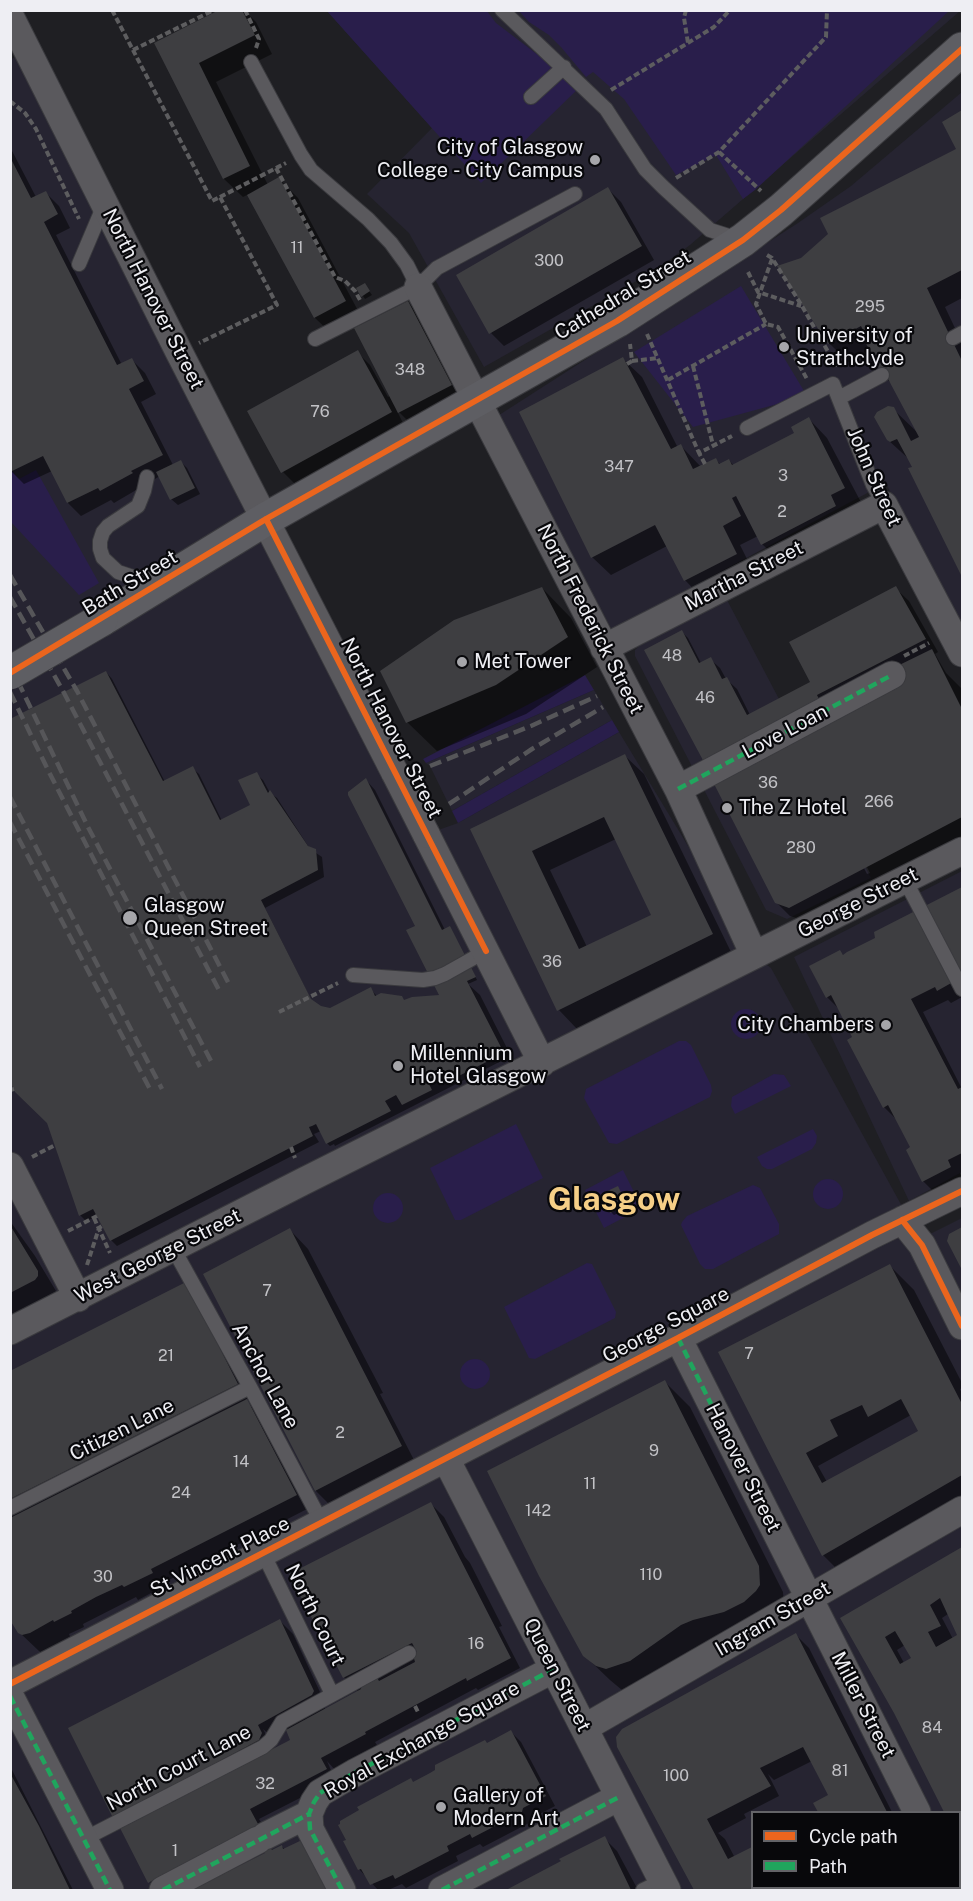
<!DOCTYPE html>
<html>
<head>
<meta charset="utf-8">
<style>
  body { margin:0 }
  #map { position:relative; width:973px; height:1901px; overflow:hidden; background:#1f1f23; font-family:"Public Sans",sans-serif }
  canvas { display:block }
  .frame { position:absolute; inset:0; border:12px solid #eeeef3; pointer-events:none }
  .legend { position:absolute; left:751px; top:1811px; width:210px; height:78px; box-sizing:border-box; background:#08080b; border:2px solid #646468; margin:0; padding:8px 10px; list-style:none; font-size:18px; color:#eeeef3 }
  .legend li { display:flex; align-items:center; gap:12px; height:30px }
  .legend b { width:30px; border:2px solid #646468 }
</style>
</head>
<body>
<div id="map">
<canvas width="973" height="1901"></canvas>
<div class="frame"></div>
<ul class="legend">
<li><b style="height:8px;background:#eb651d"></b>Cycle path</li>
<li><b style="height:8px;background:#20a55d"></b>Path</li>
</ul>
</div>
<script>
const g = document.querySelector('canvas').getContext('2d');
g.lineJoin = 'round';
function fill(path, color) { g.fillStyle = color; g.fill(path, 'evenodd'); }
const toPath = rows => new Path2D(rows.map(r => 'M' + r).join(''));
function strokePath(path, color, width, dash) { g.strokeStyle = color; g.lineWidth = width; g.lineCap = dash ? 'butt' : 'round'; g.setLineDash(dash || []); g.stroke(path); }
function label(font, color, halo, rows, align = 'center') {
  g.font = font + ' "Public Sans",sans-serif'; g.lineWidth = 4.5; g.setLineDash([]); g.textBaseline = 'middle'; g.strokeStyle = halo; g.fillStyle = color; for (const [text, x, y, turn = 0] of rows) {
    g.save(); g.translate(x, y); g.rotate((+turn || 0) * Math.PI / 180); g.textAlign = isNaN(turn) ? turn : align; if (halo) g.strokeText(text, 0, 0); g.fillText(text, 0, 0); g.restore();
  }
}
const built = toPath([
  [327,11,960,11,690,245,654,271,484,367,409,233,367,194,432,128],
  [28,50,427,834,458,823,619,732,754,955,771,968,920,1239,962,1218,962,1890,11,1890,10,60],
  [752,1812,960,1812,960,1888,752,1888],
  [962,92,962,642,886,483,612,630,496,417,798,223,851,186],
  [727,600,790,720,821,703,817,695,926,639,940,665,870,700,820,778,871,878,787,919,766,910,635,656,635,650,639,646],
  [594,690,612,720,452,811,430,766,426,763],
  [962,871,962,1172,909,1201,794,957]
]);
const green = toPath([
  [327,11,487,11,496,23,580,87,481,183],
  [519,11,519,10,949,11,755,190,743,199,716,155,676,175,624,99,593,72,586,77,561,47,549,35,529,22],
  [741,286,807,396,693,427,634,352],
  [36,470,99,583,79,595,11,522,10,472,12,471,19,479],
  [585,675,594,690,426,763,423,759],
  [612,720,619,732,458,823,452,811],
  '731 1024a15 15 0 1 1 30 0a15 15 0 1 1-30 0Z',
  [679,1041,686,1041,691,1045,711,1085,712,1091,710,1097,617,1144,609,1143,584,1098,586,1089],
  [774,1074,784,1075,791,1086,735,1114,731,1106,732,1097],
  [516,1124,543,1178,461,1220,455,1220,430,1168],
  [813,1129,817,1136,816,1143,812,1149,772,1169,767,1169,762,1166,757,1157],
  [623,1170,642,1208,604,1228,585,1190],
  '813 1194a15 15 0 1 1 30 0a15 15 0 1 1-30 0Z',
  [753,1185,760,1188,779,1224,779,1234,713,1269,705,1269,700,1264,681,1225,682,1222,687,1216],
  '373 1208a15 15 0 1 1 30 0a15 15 0 1 1-30 0Z',
  [587,1263,592,1264,616,1312,615,1318,535,1359,529,1358,504,1307],
  '460 1374a15 15 0 1 1 30 0a15 15 0 1 1-30 0Z'
]);
const shadow = toPath([
  [223,10,244,10,256,22,272,54,216,82,268,185,279,179,298,198,363,320,334,336,315,318,249,194,243,197,224,179,156,44],
  [962,112,962,298,945,307,962,343,962,574,910,469,914,467,910,460,888,440,893,409,917,432,894,386,885,377,871,349,848,362,829,343,802,259,958,149,944,123],
  [10,147,36,197,46,193,59,206,70,228,56,235,122,365,132,360,145,373,156,394,141,402,173,465,181,462,187,468,200,494,178,505,171,499,160,476,114,503,111,500,81,516,68,503,52,471,24,484,11,471],
  [608,189,621,202,654,260,504,346,491,333],
  [367,288,372,295,365,299,363,296],
  [408,302,418,312,460,395,409,422,396,409,404,425,296,485,283,472,357,352,370,365,388,397,391,395],
  [623,359,642,377,678,448,681,446,701,467,716,460,721,465,729,460,734,466,796,434,809,419,827,438,863,506,781,562,762,544,758,536,740,545,754,573,703,599,685,580,667,546,611,575,592,557],
  [542,588,571,618,597,667,526,714,437,751,407,722],
  [895,588,909,601,938,652,935,654,946,673,962,689,962,850,803,920,790,916,776,902,682,632,688,638,701,663,710,659,720,668,726,679,737,689,750,715,810,684],
  [833,808,837,808,870,873,867,874],
  [106,672,112,679,165,782,192,768,199,774,222,821,252,806,256,774,263,780,270,793,277,798,310,849,322,857,324,877,265,908,312,1002,320,1008,330,1010,370,989,377,996,405,1001,441,995,366,780,375,790,445,930,452,931,477,980,468,984,480,995,511,1056,335,1146,334,1144,330,1146,327,1143,321,1131,314,1134,319,1142,117,1246,111,1240,98,1216,86,1221,80,1215],
  [625,756,644,774,731,952,577,1029,559,1010,472,829],
  [616,839,653,916,587,947,550,870],
  [962,889,962,997,951,1003,948,1000,923,1012,962,1089,962,1172,960,1173,962,1178,936,1194,923,1181,912,1148,897,1120,884,1107,841,1011,827,997,840,952,844,956,877,939,876,933],
  [618,1188,629,1208,614,1215,611,1212],
  [10,1221,35,1256,56,1291,56,1295,10,1320],
  [962,1229,962,1267,950,1243,951,1235],
  [290,1230,308,1249,383,1393,380,1394,414,1460,329,1504,316,1491,279,1420],
  [890,1266,914,1290,962,1383,962,1388,960,1389,962,1394,962,1495,836,1568,823,1555,771,1453],
  [911,1415,920,1432,827,1482,818,1466],
  [186,1284,250,1398,245,1400,259,1414,309,1508,163,1583,164,1586,138,1600,136,1597,83,1624,84,1627,69,1634,71,1639,42,1653,39,1651,19,1632,10,1615,10,1373],
  [665,1382,690,1407,783,1592,784,1605,631,1693,622,1690,610,1680,584,1655],
  [431,1504,444,1517,465,1557,470,1563,502,1626,499,1627,520,1668,478,1690,476,1688,375,1742,378,1747,335,1770,327,1761,335,1780,259,1819,268,1835,265,1836,273,1851,281,1846,331,1890,194,1890,267,1853,259,1839,158,1890,150,1882,122,1828,280,1621,293,1634,326,1705,324,1711,359,1692,344,1677,291,1575],
  [263,1729,272,1737,287,1729,292,1740,267,1753,271,1744],
  [962,1549,962,1845,960,1839,960,1812,946,1812,895,1712,842,1619],
  [948,1614,962,1642,953,1639,942,1618],
  [905,1645,913,1658,904,1663,897,1650],
  [796,1635,809,1648,892,1812,820,1812,815,1803,830,1796,812,1761,774,1780,768,1774,779,1796,744,1814,746,1818,718,1833,725,1839,735,1858,752,1849,752,1888,837,1888,838,1890,695,1890,618,1747],
  [511,1732,521,1742,555,1806,532,1818,531,1822,483,1847,480,1844,456,1856,458,1861,406,1888,402,1884,388,1890,378,1890,359,1869,414,1783],
  [10,1766,73,1890,10,1890],
  [604,1838,617,1851,638,1890,509,1890],
  [845,1888,931,1888,932,1890,839,1890]
]);
const building = toPath([
  [219,10,242,10,255,35,199,63,250,166,223,179,154,43],
  [962,110,962,270,927,288,962,361,962,577,908,468,912,467,897,439,890,442,887,440,874,417,877,412,888,406,894,407,911,441,919,437,887,377,884,378,861,334,864,332,861,326,828,344,777,266,801,258,828,234,820,218,956,149,942,122],
  [10,157,31,198,46,191,58,214,44,222,117,365,132,358,144,381,129,389,163,455,131,471,133,473,100,491,98,488,67,503,43,456,10,472],
  [279,177,346,301,314,318,247,195],
  [608,187,642,246,489,334,456,275],
  [365,283,370,291,361,297,356,288],
  [408,301,452,385,398,413,354,328],
  [358,350,392,412,281,473,247,411],
  [623,357,671,449,681,444,693,469,716,458,719,464,729,459,732,465,794,433,791,427,809,417,845,488,831,495,836,506,761,545,736,496,732,498,741,516,723,526,737,554,684,581,655,525,591,558,519,412],
  [181,460,195,488,170,500,156,472],
  [896,586,926,639,817,695,821,703,705,764,644,650,682,630,699,663,711,657,722,679,727,677,747,715,810,682,789,642],
  [542,587,568,637,496,685,406,723,380,671,454,620],
  [932,649,962,709,962,817,789,908,775,903,712,780,889,670],
  [106,671,163,781,193,766,220,820,250,805,238,780,257,772,268,793,270,790,308,846,316,849,318,870,261,900,311,999,321,1006,330,1008,371,987,375,996,381,993,402,996,404,1000,412,997,439,995,406,930,415,926,348,795,348,792,366,778,442,930,450,926,476,977,467,981,504,1053,443,1084,437,1074,433,1077,427,1080,432,1090,402,1105,396,1095,385,1101,391,1111,326,1144,316,1124,312,1126,309,1127,313,1136,110,1241,93,1209,79,1216,47,1123,15,1092,10,1082,10,719],
  [625,754,713,934,557,1011,470,829],
  [604,817,651,915,579,949,532,851],
  [962,887,962,977,937,991,935,987,911,999,958,1089,962,1087,962,1153,948,1160,951,1167,922,1182,906,1150,910,1147,888,1105,883,1108,847,1040,852,1037,831,995,826,998,809,966,840,950,843,955,847,952,875,938,874,932],
  [618,1186,627,1205,610,1213,601,1194],
  [10,1225,38,1271,38,1276,35,1280,10,1293],
  [962,1227,962,1270,947,1241,949,1234],
  [290,1228,402,1446,315,1491,203,1274],
  [890,1264,962,1404,962,1475,822,1556,718,1352],
  [901,1399,918,1431,822,1483,806,1453,838,1436,830,1420,862,1405,868,1417],
  [186,1282,238,1384,10,1499,10,1371],
  [665,1380,759,1566,760,1585,756,1591,744,1602,724,1612,693,1620,681,1625,630,1661,606,1669,596,1666,583,1656,539,1576,487,1471],
  [247,1399,297,1495,151,1569,153,1573,124,1587,122,1585,96,1597,71,1611,72,1613,54,1622,53,1620,30,1633,22,1635,18,1633,10,1620,10,1518],
  [431,1502,511,1658,467,1681,466,1678,365,1732,366,1734,321,1758,327,1769,250,1809,272,1850,282,1845,283,1849,302,1840,329,1890,191,1890,265,1853,252,1828,148,1883,120,1828,290,1740,286,1730,361,1689,362,1681,375,1674,379,1681,415,1662,413,1655,417,1652,412,1643,343,1678,289,1574],
  [962,1547,962,1848,960,1842,960,1812,944,1812,894,1713,840,1618],
  [940,1598,957,1635,936,1647,928,1632,941,1626,930,1605],
  [895,1631,911,1658,900,1664,885,1637],
  [280,1619,314,1691,312,1695,258,1725,262,1733,259,1740,113,1818,68,1728],
  [796,1633,887,1812,818,1812,813,1803,828,1795,803,1747,760,1768,771,1786,707,1819,728,1859,752,1847,752,1888,780,1888,772,1890,694,1890,617,1747,616,1737,622,1729],
  [511,1730,546,1796,523,1808,522,1812,472,1838,470,1834,447,1846,449,1851,395,1879,393,1875,370,1885,361,1869,358,1870,343,1841,346,1840,338,1825,340,1824,340,1821,359,1810,357,1807,411,1778,413,1782,430,1773,435,1770,435,1765,485,1740,487,1743],
  [10,1773,39,1826,70,1890,10,1890],
  [605,1836,631,1890,506,1890,561,1861,559,1859],
  [841,1888,926,1888,927,1890,836,1890]
]);
const path = toPath([
  [112,10,212,201,220,197,277,305,199,343],
  [245,10,259,39,256,48],
  [686,10,684,18,688,43],
  [133,50,214,10],
  [611,90,714,27,730,10],
  [10,101,25,113,36,129,79,219],
  [719,152,761,191],
  [276,168,335,277,345,281,355,291,360,300],
  [676,178,719,152,826,37,827,10],
  [220,197,286,163],
  [767,255,772,258,802,306,835,364,835,369],
  [772,259,756,304,766,324,778,327,807,379],
  [748,272,758,292,801,306],
  [647,334,699,453],
  [632,361,658,358],
  [627,364,632,361,630,344],
  [693,366,713,445],
  [668,380,766,324],
  [705,464,699,453,732,436],
  [904,656,929,643],
  [279,1012,338,983],
  [10,1090,14,1089],
  [291,1147,295,1158],
  [32,1157,55,1145],
  [94,1218,110,1253],
  [68,1231,97,1216],
  [87,1265,99,1228,102,1226],
  [415,1706,419,1714]
]);
const lane = toPath([
  [502,10,606,109,645,169,663,187,710,230,738,239],
  [251,62,301,155,311,170,368,219,391,243,407,265,418,287],
  [531,97,564,67],
  [79,264,104,205],
  [953,338,962,333],
  [315,339,418,287,437,268,575,194],
  [839,398,882,375],
  [747,428,833,384,873,485,884,505],
  [147,477,144,491,138,506,108,526,103,532,100,541,100,549,103,558,118,572,133,577,157,579],
  [905,880,962,989],
  [353,975,423,980,435,978,445,974,486,951],
  [173,1248,250,1387,322,1523],
  [10,1508,250,1387],
  [263,1553,332,1694],
  [84,1839,263,1747,271,1740,282,1722,409,1653],
  [643,1890,662,1881]
]);
const street = toPath([
  [10,16,179,352,395,773],
  [418,287,678,789,754,955],
  [604,648,884,505,962,653],
  [678,789,892,675],
  [426,834,542,1063],
  [10,1166,78,1298],
  [902,1220,922,1245,962,1326],
  [10,1331,304,1181,962,851],
  [678,1338,917,1812],
  [446,1459,667,1890],
  [10,1684,678,1338,872,1235,962,1191],
  [10,1696,110,1890],
  [584,1728,962,1510],
  [265,1836,309,1814],
  [956,1888,957,1890],
  [163,1890,258,1840],
  [342,1890,310,1829,309,1814,314,1802,320,1793,356,1772,554,1669],
  [442,1890,619,1797]
]);
const secondary = toPath([
  [101,620,266,519,617,321,743,240,781,210,962,49]
]);
const rail = toPath([
  [10,575,77,691,230,986],
  [10,597,63,691,220,992],
  [10,665,88,827,211,1061],
  [10,692,50,774,200,1067],
  [430,766,531,726,597,696],
  [10,797,162,1089],
  [449,804,532,749,603,707],
  [10,822,152,1093]
]);
const streetBridge = toPath([
  [395,773,426,834]
]);
const secondaryBridge = toPath([
  [10,673,101,620]
]);
const quiet = toPath([
  [678,789,892,675],
  [678,1338,711,1404],
  [10,1696,110,1890],
  [163,1890,309,1814],
  [342,1890,310,1829,309,1814,314,1802,320,1793,356,1772,554,1669],
  [442,1890,619,1797]
]);
const cycleway = toPath([
  [266,519,486,951],
  [10,673,266,519,617,321,743,240,781,210,962,49],
  [902,1220,922,1245,962,1326],
  [10,1684,678,1338,872,1235,962,1191]
]);
const markers = [
  [595,160,6,"#a6a6aa"],
  [784,347,6,"#a6a6aa"],
  [462,662,6,"#a6a6aa"],
  [727,808,6,"#a6a6aa"],
  [130,918,8,"#a6a6aa"],
  [886,1025,6,"#a6a6aa"],
  [398,1066,6,"#a6a6aa"],
  [441,1807,6,"#a6a6aa"]
];
const numberNames = [
  ["11",297,248],
  ["300",549,261],
  ["295",870,307],
  ["348",410,370],
  ["76",320,412],
  ["347",619,467],
  ["3",783,476],
  ["2",782,512],
  ["48",672,656],
  ["46",705,698],
  ["36",768,783],
  ["266",879,802],
  ["280",801,848],
  ["36",552,962],
  ["7",267,1291],
  ["7",749,1354],
  ["21",166,1356],
  ["2",340,1433],
  ["9",654,1451],
  ["14",241,1462],
  ["11",590,1484],
  ["24",181,1493],
  ["142",538,1511],
  ["110",651,1575],
  ["30",103,1577],
  ["16",476,1644],
  ["84",932,1728],
  ["81",840,1771],
  ["100",676,1776],
  ["32",265,1784],
  ["1",175,1851]
];
const poiNames = [
  ["City of Glasgow",583,148,"right"],
  ["College - City Campus",583,171,"right"],
  ["University of",796,336],
  ["Strathclyde",796,359],
  ["Met Tower",474,662],
  ["The Z Hotel",739,808],
  ["Glasgow",144,906],
  ["Queen Street",144,929],
  ["City Chambers",874,1025,"right"],
  ["Millennium",410,1054],
  ["Hotel Glasgow",410,1077],
  ["Gallery of",453,1796],
  ["Modern Art",453,1819]
];
const streetNames = [
  ["Cathedral Street",623,295,-31],
  ["North Hanover Street",153,299,63],
  ["John Street",874,477,66],
  ["Martha Street",744,576,-27],
  ["Bath Street",130,583,-31],
  ["North Frederick Street",590,619,63],
  ["North Hanover Street",391,728,63],
  ["Love Loan",785,732,-28],
  ["George Street",858,903,-27],
  ["West George Street",158,1256,-27],
  ["George Square",666,1325,-28],
  ["Anchor Lane",265,1376,61],
  ["Citizen Lane",122,1430,-27],
  ["Hanover Street",743,1468,63],
  ["St Vincent Place",220,1557,-27],
  ["North Court",315,1615,64],
  ["Ingram Street",773,1619,-30],
  ["Queen Street",557,1675,63],
  ["Miller Street",863,1705,63],
  ["Royal Exchange Square",422,1740,-29],
  ["North Court Lane",179,1768,-28]
];
const townNames = [
  ["Glasgow",614,1200]
];
fill(built, '#262431');
fill(green, '#291e4b');
fill(shadow, '#0007');
fill(building, '#3e3e41');
strokePath(lane, '#3a3a3e', 16);
strokePath(street, '#3a3a3e', 29);
strokePath(secondary, '#3a3a3e', 35);
strokePath(path, '#5d5d5f', 4, [6, 3]);
strokePath(lane, '#5a595d', 14);
strokePath(street, '#5a595d', 27);
strokePath(secondary, '#5e5e63', 33);
strokePath(rail, '#565659', 4.5, [12, 6]);
strokePath(streetBridge, '#3a3a3e', 29, []);
strokePath(secondaryBridge, '#3a3a3e', 35, []);
strokePath(streetBridge, '#5a595d', 27);
strokePath(secondaryBridge, '#5e5e63', 33);
strokePath(quiet, '#20a55d', 4.5, [9, 4.5]);
strokePath(cycleway, '#eb651d', 6);
for (const [x, y, r, color] of markers) { const dot = new Path2D(); dot.arc(x, y, r, 0, 2 * Math.PI); g.fillStyle = color; g.fill(dot); strokePath(dot, '#08080b', 2); }
label('16px', '#c2c2c6', null, numberNames);
label('20px', '#eeeef3', '#08080b', poiNames, 'left');
label('20px', '#eeeef3', '#08080b', streetNames);
label('bold 32px', '#f6cf87', '#08080b', townNames);
</script>
</body>
</html>
